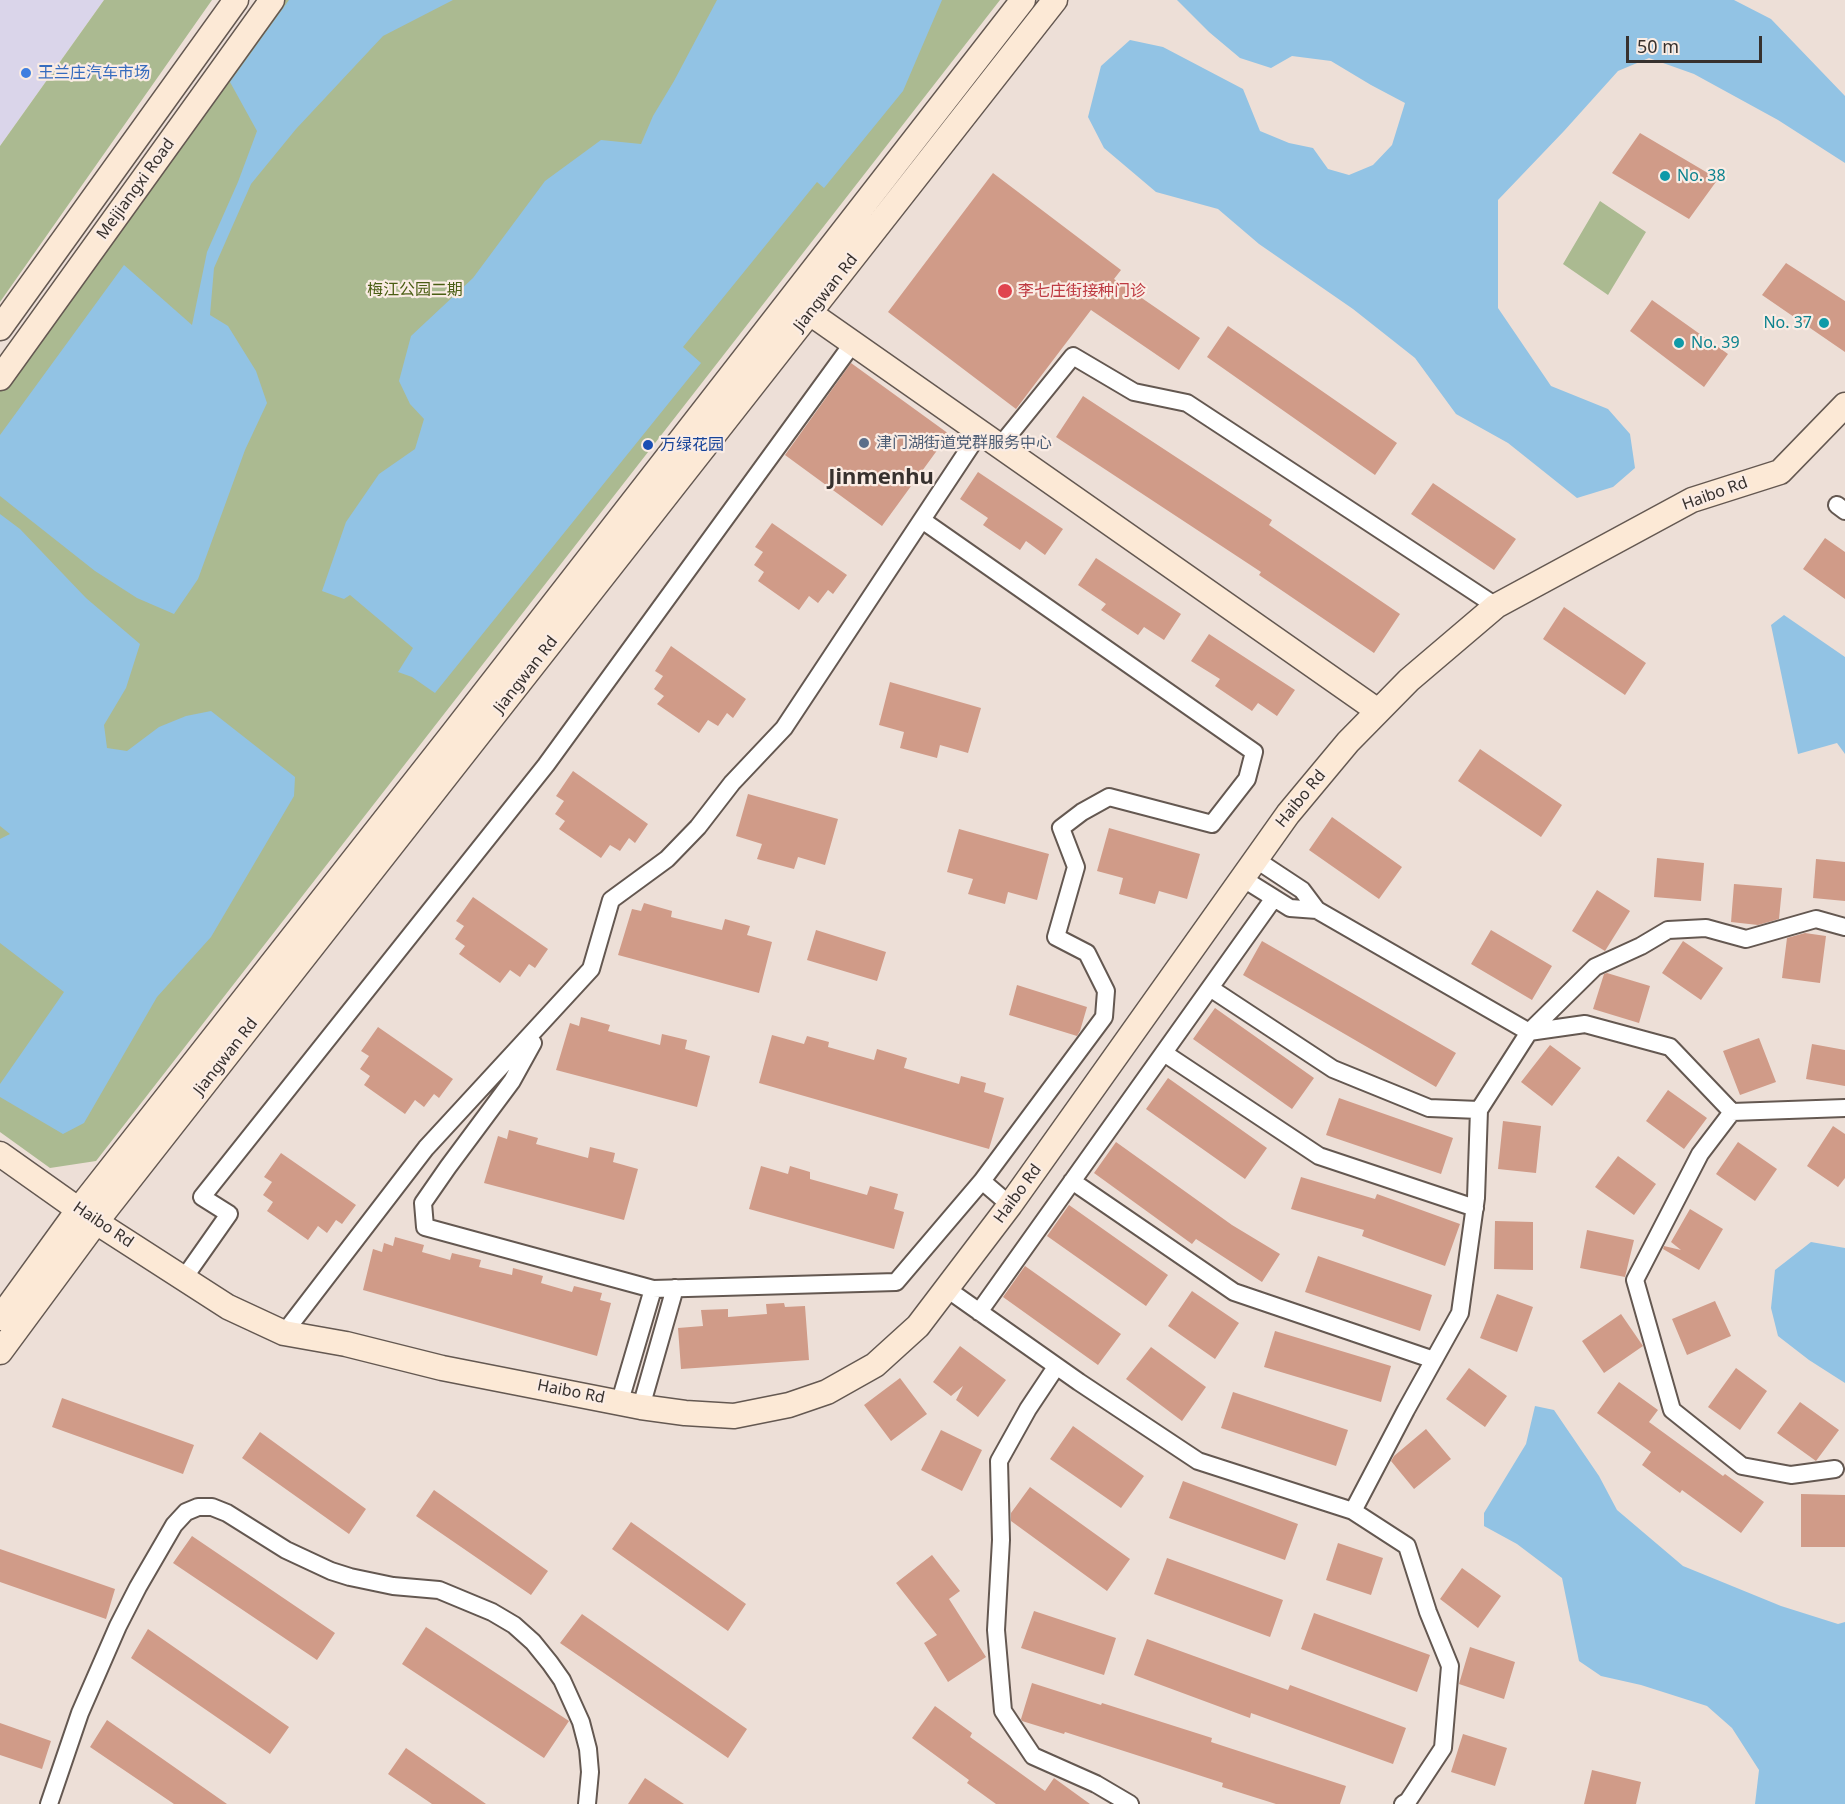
<!DOCTYPE html>
<html>
<head>
<meta charset="utf-8">
<style>
  body { margin:0 }
  #map { position:relative; width:1845px; height:1804px; overflow:hidden; background:#eddfd7; font-family:"Noto Sans",sans-serif }
  canvas { display:block }
  .scale { position:absolute; left:1626px; top:36px; width:136px; height:27px; box-sizing:border-box; border:3px solid #37312e; border-top:0; padding-left:8px; font-size:18px; line-height:21px; white-space:nowrap; color:#37312e; -webkit-text-stroke:4px #faece4; paint-order:stroke }
</style>
</head>
<body>
<div id="map">
<canvas width="1845" height="1804"></canvas>
<div class="scale">50 m</div>
</div>
<script>
const g = document.querySelector('canvas').getContext('2d');
g.lineJoin = 'round';
function fill(path, color) { g.fillStyle = color; g.fill(path, 'evenodd'); }
const toPath = rows => new Path2D(rows.map(r => 'M' + r).join(''));
function strokePath(path, color, width, dash) { g.strokeStyle = color; g.lineWidth = width; g.lineCap = dash ? 'butt' : 'round'; g.setLineDash(dash || []); g.stroke(path); }
function label(font, color, halo, rows, align = 'center') {
  g.font = font + ' "Noto Sans","Noto Sans SC",sans-serif'; g.lineWidth = 4.5; g.setLineDash([]); g.textBaseline = 'middle'; g.strokeStyle = halo; g.fillStyle = color; for (const [text, x, y, turn = 0] of rows) {
    g.save(); g.translate(x, y); g.rotate((+turn || 0) * Math.PI / 180); g.textAlign = isNaN(turn) ? turn : align; if (halo) g.strokeText(text, 0, 0); g.fillText(text, 0, 0); g.restore();
  }
}
const industrial = toPath([
  [0,0,104,0,0,146]
]);
const green = toPath([
  [104,0,212,0,0,302,0,146],
  [273,0,1000,0,96,1161,50,1168,0,1132,0,386],
  [1600,201,1646,232,1608,295,1563,264]
]);
const water = toPath([
  [289,0,453,0,383,36,296,129,251,184,214,268,210,315,228,326,256,371,267,403,245,450,198,579,174,614,137,598,95,571,0,496,0,435,124,265,192,325,207,252,238,182,257,131,230,82],
  [717,0,942,0,903,91,824,188,817,182,683,347,701,363,435,693,412,677,398,672,413,648,350,595,344,599,322,591,346,522,379,474,415,449,424,419,410,404,399,381,411,336,473,278,545,181,601,140,641,144,653,116,674,81],
  [1177,0,1734,0,1771,19,1845,96,1845,163,1778,120,1694,74,1649,58,1618,71,1564,131,1498,200,1498,308,1551,386,1608,409,1630,434,1635,468,1613,487,1577,498,1508,443,1456,414,1415,358,1353,309,1259,244,1218,209,1156,192,1104,148,1088,117,1101,66,1130,40,1163,47,1243,89,1260,131,1289,143,1313,148,1328,169,1349,175,1373,165,1392,145,1405,103,1371,85,1331,61,1292,56,1271,68,1240,58,1209,32],
  [0,514,20,529,86,598,140,644,126,688,104,725,107,748,127,751,159,727,186,716,211,711,295,777,294,796,211,937,157,997,84,1123,63,1134,0,1097,0,1084,64,992,0,943,0,839,10,834,0,826],
  [1784,615,1845,657,1845,754,1837,743,1798,754,1771,625],
  [1811,1242,1845,1248,1845,1383,1809,1360,1778,1336,1771,1308,1775,1270],
  [1535,1406,1554,1410,1599,1476,1617,1510,1683,1566,1781,1606,1838,1624,1845,1622,1845,1804,1755,1804,1759,1770,1732,1728,1707,1706,1641,1685,1601,1676,1579,1661,1562,1578,1517,1544,1484,1526,1484,1513,1526,1444]
]);
const building = toPath([
  [1640,133,1718,179,1689,219,1612,173],
  [993,173,1121,270,1114,279,1200,338,1179,370,1091,310,1016,409,888,312],
  [1786,263,1845,301,1845,352,1762,295],
  [1652,300,1728,354,1704,387,1630,331],
  [1228,326,1397,443,1375,475,1207,357],
  [851,363,949,434,882,526,785,455],
  [1083,396,1272,520,1269,525,1400,614,1374,653,1259,575,1261,572,1056,437],
  [978,472,1063,529,1045,555,1026,541,1020,550,983,525,988,518,960,499],
  [1433,483,1516,539,1494,570,1411,514],
  [772,523,847,575,833,594,828,590,818,603,809,596,799,610,758,581,764,572,754,565,763,552,755,547],
  [1825,538,1845,552,1845,599,1803,569],
  [1096,558,1181,614,1164,640,1144,627,1138,635,1101,610,1106,604,1078,585],
  [1564,607,1646,663,1625,695,1543,639],
  [1209,634,1295,690,1277,716,1258,703,1252,711,1215,686,1220,679,1191,661],
  [671,646,746,699,733,718,727,713,718,726,708,720,699,733,657,704,664,696,654,689,663,676,655,671],
  [890,682,981,708,968,753,940,745,937,758,900,748,904,732,879,725],
  [1480,749,1562,805,1541,837,1458,781],
  [573,771,648,824,635,843,629,838,620,851,610,845,601,858,559,829,565,821,555,814,564,801,556,796],
  [748,794,838,819,825,865,798,857,794,869,757,859,762,844,736,836],
  [1332,817,1402,867,1379,899,1309,850],
  [1109,828,1200,854,1187,899,1159,891,1155,904,1119,894,1123,878,1097,871],
  [959,829,1049,854,1037,900,1008,892,1005,904,968,894,973,879,947,872],
  [1657,858,1704,863,1701,901,1654,897],
  [1816,859,1845,862,1845,901,1813,898],
  [1734,884,1782,888,1779,919,1758,925,1731,922],
  [1597,890,1630,911,1605,951,1572,931],
  [473,897,548,949,535,968,529,964,520,977,510,970,500,983,459,954,465,946,455,939,464,926,456,921],
  [644,903,672,911,671,917,722,930,725,919,750,926,747,935,772,942,759,993,618,955,632,909,641,911],
  [816,930,886,952,877,981,807,960],
  [1491,930,1552,966,1532,1000,1471,964],
  [1805,933,1826,936,1820,983,1782,978,1787,938],
  [1262,941,1456,1053,1436,1087,1243,975],
  [1683,941,1723,968,1701,1000,1662,973],
  [1607,973,1650,986,1639,1023,1593,1009,1604,974],
  [1017,985,1087,1007,1080,1031,1077,1036,1009,1015],
  [1215,1008,1314,1078,1292,1109,1193,1039],
  [581,1017,610,1025,608,1031,660,1045,662,1034,687,1040,685,1049,710,1056,697,1107,556,1070,570,1023,579,1026],
  [378,1027,453,1079,439,1098,434,1094,424,1107,415,1100,405,1114,364,1085,370,1076,360,1069,369,1056,361,1051],
  [772,1035,804,1044,807,1036,829,1042,828,1047,874,1060,877,1049,907,1058,904,1068,959,1084,961,1076,986,1083,984,1092,1004,1098,989,1149,759,1083],
  [1759,1038,1776,1082,1740,1095,1723,1051],
  [1812,1044,1845,1050,1845,1086,1806,1079],
  [1550,1045,1581,1068,1552,1106,1521,1082],
  [1168,1078,1267,1148,1245,1179,1146,1109],
  [1668,1090,1707,1118,1684,1149,1646,1121],
  [1339,1098,1453,1138,1441,1174,1326,1135],
  [1503,1121,1541,1126,1536,1173,1498,1169],
  [1833,1126,1845,1134,1845,1178,1838,1187,1807,1166],
  [509,1130,538,1138,536,1144,588,1158,590,1147,615,1153,613,1162,638,1169,624,1220,484,1183,498,1136,507,1139],
  [1116,1142,1232,1225,1280,1254,1262,1282,1196,1239,1192,1244,1094,1173],
  [1738,1142,1777,1169,1755,1201,1716,1174],
  [281,1153,356,1205,342,1224,336,1220,327,1233,318,1226,308,1240,267,1211,273,1202,263,1195,272,1182,264,1177],
  [1618,1156,1656,1184,1634,1215,1595,1187],
  [761,1166,788,1174,790,1166,810,1172,810,1179,867,1195,870,1186,898,1194,894,1209,904,1212,894,1249,749,1209],
  [1301,1177,1375,1199,1377,1194,1460,1224,1445,1266,1362,1236,1364,1230,1291,1209],
  [1069,1205,1168,1275,1146,1306,1047,1236],
  [1690,1209,1723,1229,1699,1270,1663,1249,1664,1246,1681,1250,1671,1242],
  [1495,1221,1533,1222,1533,1270,1494,1269],
  [1587,1230,1634,1240,1625,1277,1580,1268],
  [395,1237,424,1245,422,1252,450,1260,452,1253,481,1260,479,1267,512,1275,513,1268,543,1276,541,1283,572,1292,574,1286,602,1293,600,1300,611,1303,597,1356,363,1290,373,1249,382,1252,384,1243,393,1246],
  [1318,1256,1432,1295,1420,1331,1305,1292],
  [1025,1266,1121,1334,1098,1365,1003,1297],
  [1192,1291,1239,1323,1215,1359,1168,1326],
  [1497,1294,1533,1307,1517,1352,1480,1338],
  [1715,1301,1731,1336,1687,1355,1672,1319],
  [784,1303,785,1307,805,1306,809,1360,681,1369,678,1328,703,1326,701,1310,728,1309,728,1317,767,1314,766,1304],
  [1621,1314,1643,1346,1604,1373,1582,1341],
  [1275,1331,1391,1366,1381,1402,1264,1367],
  [960,1346,1006,1380,978,1417,956,1400,963,1386,951,1396,933,1382],
  [1151,1347,1206,1387,1182,1421,1126,1379],
  [1469,1368,1507,1396,1485,1427,1446,1399],
  [1736,1368,1767,1391,1740,1430,1708,1407],
  [900,1378,927,1414,891,1441,864,1405],
  [1619,1382,1658,1410,1649,1422,1723,1476,1725,1474,1764,1502,1741,1533,1682,1490,1680,1493,1642,1465,1651,1452,1597,1413],
  [1233,1392,1348,1430,1336,1466,1221,1428],
  [62,1398,194,1445,183,1474,52,1427],
  [1800,1402,1839,1430,1816,1461,1777,1433],
  [1073,1426,1144,1476,1121,1508,1050,1459],
  [1426,1429,1451,1459,1414,1489,1391,1461,1394,1456],
  [941,1430,982,1450,962,1491,921,1470],
  [260,1432,366,1509,349,1534,242,1458],
  [1183,1481,1298,1524,1285,1560,1169,1518],
  [1030,1487,1130,1559,1107,1591,1011,1521,1011,1513],
  [434,1490,548,1571,531,1595,416,1516],
  [1801,1494,1845,1495,1845,1547,1801,1547],
  [631,1522,746,1604,728,1631,612,1549],
  [192,1536,335,1633,317,1660,173,1563],
  [1338,1543,1383,1558,1371,1595,1326,1580],
  [0,1549,115,1589,106,1619,0,1582],
  [932,1555,960,1591,949,1599,986,1657,948,1682,924,1643,937,1635,896,1583],
  [1167,1558,1283,1600,1270,1637,1154,1594],
  [1462,1568,1501,1596,1478,1628,1440,1599],
  [1034,1611,1116,1638,1104,1675,1021,1648],
  [1314,1613,1430,1655,1417,1692,1301,1649],
  [582,1614,747,1729,728,1758,560,1643],
  [426,1627,569,1721,544,1758,402,1664],
  [148,1629,289,1727,270,1754,131,1658],
  [1147,1639,1288,1690,1290,1685,1406,1728,1393,1764,1251,1713,1250,1718,1134,1675],
  [1470,1647,1515,1662,1504,1699,1459,1684],
  [1032,1683,1101,1705,1102,1703,1212,1738,1211,1742,1346,1786,1340,1804,1276,1804,1222,1787,1223,1783,1065,1732,1064,1734,1022,1721,1021,1719],
  [935,1706,972,1733,970,1737,1045,1791,1054,1778,1090,1804,996,1804,967,1783,969,1780,912,1738],
  [107,1720,227,1804,174,1804,90,1747],
  [0,1723,51,1741,42,1769,0,1755],
  [1463,1734,1507,1748,1495,1786,1451,1772],
  [406,1748,486,1804,432,1804,388,1774],
  [1592,1770,1641,1782,1636,1804,1584,1804],
  [645,1778,684,1804,628,1804]
]);
const street = toPath([
  [1000,446,1073,356,1134,392,1187,403,1496,606],
  [1837,505,1845,511],
  [922,520,1254,752,1247,779,1212,824,1109,797,1082,812,1061,828,1076,867,1056,937,1087,953,1106,991,1104,1017,982,1181],
  [1255,859,1302,890,1317,910,1529,1032,1479,1110,1476,1198,1460,1313,1406,1410,1353,1511],
  [1242,878,1290,908,1317,910],
  [1210,988,1333,1069,1429,1108,1479,1110],
  [1529,1032,1595,967,1641,946,1668,930,1706,928,1746,939,1816,919,1845,927],
  [1529,1032,1585,1024,1670,1047,1732,1112],
  [533,1043,512,1081,448,1167,423,1203,425,1227,653,1289],
  [1164,1053,1319,1156,1475,1208],
  [1072,1181,1234,1292,1434,1360],
  [184,1278,229,1214,202,1197,546,765,853,343],
  [947,1289,1079,1382,1198,1461,1353,1511,1407,1546,1428,1612,1450,1666,1443,1748,1408,1801,1403,1804],
  [979,1312,1274,898],
  [284,1333,426,1148,591,969,611,900,667,859,698,827,732,783,784,728,980,432],
  [1056,1367,1028,1409,999,1461,1001,1540,996,1630,1003,1711,1033,1756,1096,1784,1130,1804],
  [620,1401,653,1289,896,1282,982,1181,1010,1205],
  [641,1407,675,1288],
  [1835,1469,1791,1475,1742,1466,1672,1410,1635,1280,1700,1154,1732,1112,1845,1108],
  [49,1804,80,1713,118,1626,138,1587,174,1525,186,1512,198,1507,212,1507,227,1513,286,1550,331,1571,350,1577,393,1586,439,1590,492,1612,514,1625,533,1642,550,1663,562,1680,581,1722,588,1749,590,1772,587,1804]
]);
const secondary = toPath([
  [797,304,1378,711],
  [0,328,236,0],
  [0,378,272,0],
  [0,1154,96,1222,228,1307,284,1333,346,1344,442,1368,641,1407,685,1413,734,1416,789,1405,827,1392,875,1365,918,1326,1010,1205,1288,814,1348,742,1409,680,1496,606,1692,500,1780,472,1845,405],
  [0,1318,79,1209,450,737,1023,0],
  [0,1352,96,1222,1055,0]
]);
const markers = [
  [26,73,6,"#3f7fe0"],
  [1665,176,6,"#0f9aa8"],
  [1005,291,8,"#e0444e"],
  [1824,323,6,"#0f9aa8"],
  [1679,343,6,"#0f9aa8"],
  [864,443,6,"#5c6f8a"],
  [648,445,6,"#1a4fb4"]
];
const shopNames = [
  ["王兰庄汽车市场",38,73]
];
const cultureNames = [
  ["No. 38",1677,176],
  ["No. 37",1812,323,"right"],
  ["No. 39",1691,343]
];
const streetNames = [
  ["Meijiangxi Road",136,189,-54],
  ["Jiangwan Rd",826,293,-52],
  ["Haibo Rd",1715,494,-20],
  ["Jiangwan Rd",526,675,-52],
  ["Haibo Rd",1301,799,-51],
  ["Jiangwan Rd",226,1057,-52],
  ["Haibo Rd",1018,1194,-54],
  ["Haibo Rd",103,1225,34],
  ["Haibo Rd",571,1392,11]
];
const parkNames = [
  ["梅江公园二期",415,290]
];
const healthNames = [
  ["李七庄街接种门诊",1018,291]
];
const serviceNames = [
  ["津门湖街道党群服务中心",876,443]
];
const transitNames = [
  ["万绿花园",660,445]
];
const districtNames = [
  ["Jinmenhu",881,478]
];
fill(industrial, '#dad5ea');
fill(green, '#abba91');
fill(water, '#92c3e4');
fill(building, '#d09b88');
strokePath(street, '#645851', 20);
strokePath(secondary, '#645851', 27);
strokePath(street, '#fff', 16);
strokePath(secondary, '#fce9d6', 24);
for (const [x, y, r, color] of markers) { const dot = new Path2D(); dot.arc(x, y, r, 0, 2 * Math.PI); g.fillStyle = color; g.fill(dot); strokePath(dot, '#faece4', 2); }
label('16px', '#366cbe', '#faece4', shopNames, 'left');
label('16px', '#0d838f', '#faece4', cultureNames, 'left');
label('16px', '#37312e', '#faece4', streetNames);
label('16px', '#4a5e14', '#faece4', parkNames);
label('16px', '#be3a42', '#faece4', healthNames, 'left');
label('16px', '#4e5e75', '#faece4', serviceNames, 'left');
label('16px', '#164399', '#faece4', transitNames, 'left');
label('bold 22px', '#37312e', '#faece4', districtNames);
</script>
</body>
</html>
